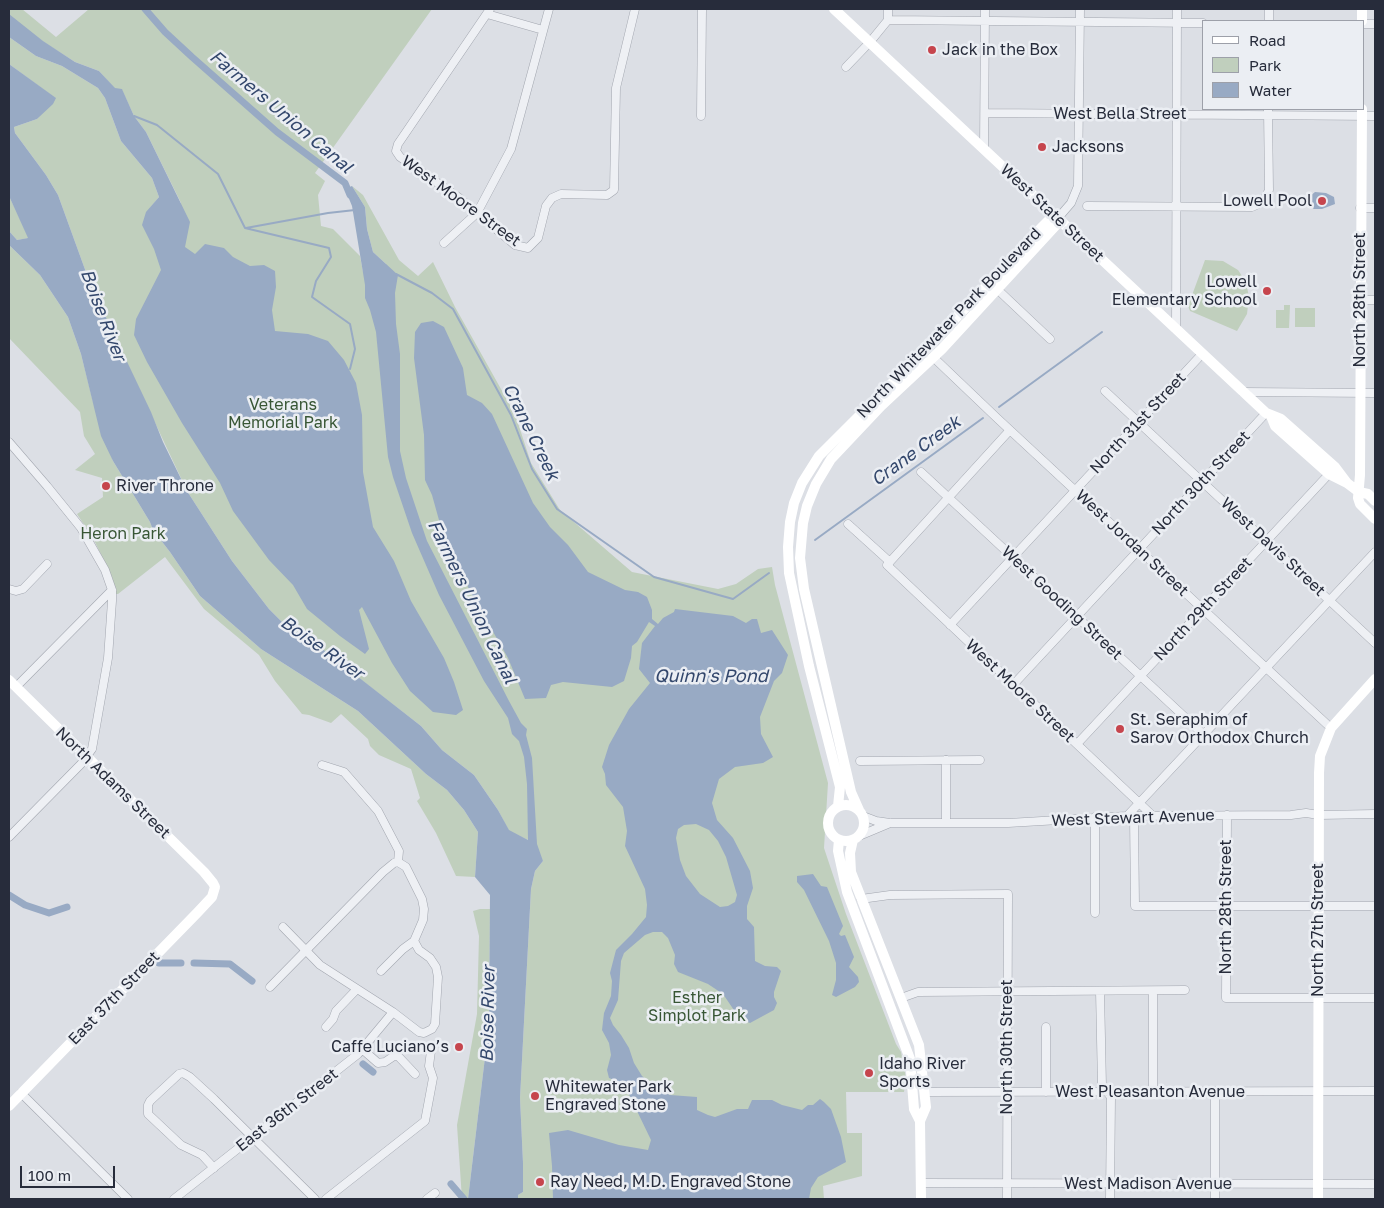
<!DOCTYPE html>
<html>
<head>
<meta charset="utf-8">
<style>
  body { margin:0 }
  #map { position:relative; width:1384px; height:1208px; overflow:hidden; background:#dcdfe5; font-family:"Golos Text",sans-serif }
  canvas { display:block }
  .frame { position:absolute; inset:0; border:10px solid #272c3b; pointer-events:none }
  .legend { position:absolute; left:1202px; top:20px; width:162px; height:90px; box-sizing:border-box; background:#ebeef3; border:1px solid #9da0a9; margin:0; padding:6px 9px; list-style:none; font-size:15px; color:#272c3b }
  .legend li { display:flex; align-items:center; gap:10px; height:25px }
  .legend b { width:25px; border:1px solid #9da0a9 }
  .scale { position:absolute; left:20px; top:1166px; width:95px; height:22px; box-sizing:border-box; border:2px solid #272c3b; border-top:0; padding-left:6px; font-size:15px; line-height:18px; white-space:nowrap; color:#272c3b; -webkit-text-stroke:4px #ebeef3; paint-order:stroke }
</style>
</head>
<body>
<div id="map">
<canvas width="1384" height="1208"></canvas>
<div class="frame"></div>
<ul class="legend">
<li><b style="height:6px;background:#fff"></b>Road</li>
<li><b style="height:14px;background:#c0cfbd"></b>Park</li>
<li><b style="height:14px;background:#98aac4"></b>Water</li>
</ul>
<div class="scale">100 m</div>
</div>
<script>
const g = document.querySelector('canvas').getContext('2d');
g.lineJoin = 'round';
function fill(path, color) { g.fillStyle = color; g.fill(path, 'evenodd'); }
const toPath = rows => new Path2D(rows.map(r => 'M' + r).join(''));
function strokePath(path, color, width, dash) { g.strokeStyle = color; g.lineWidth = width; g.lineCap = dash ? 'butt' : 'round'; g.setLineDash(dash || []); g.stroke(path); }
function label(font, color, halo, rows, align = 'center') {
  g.font = font + ' "Golos Text",sans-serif'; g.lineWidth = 5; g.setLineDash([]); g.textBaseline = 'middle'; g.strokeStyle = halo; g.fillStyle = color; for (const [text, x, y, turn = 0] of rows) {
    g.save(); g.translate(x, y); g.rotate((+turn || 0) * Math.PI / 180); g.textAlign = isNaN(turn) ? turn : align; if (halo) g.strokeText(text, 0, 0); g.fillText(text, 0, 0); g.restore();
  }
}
const green = toPath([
  [9,9,22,9,56,37,89,9,432,9,315,173,325,181,318,195,321,226,333,229,360,256,363,272,386,264,373,252,367,229,365,207,352,186,363,195,399,260,418,276,433,262,455,307,515,414,531,463,560,510,632,572,718,589,736,584,758,569,772,567,775,585,828,783,824,848,846,914,896,1044,901,1052,906,1078,904,1092,846,1092,847,1133,862,1133,862,1176,823,1186,824,1199,518,1199,518,1195,523,1192,523,1163,520,1098,531,889,535,871,543,861,528,840,509,831,498,810,474,775,442,750,421,726,302,634,288,628,269,609,232,561,187,491,91,286,58,195,46,175,15,133,14,127,37,119,55,98,9,64,9,37,36,56,62,66,98,88,105,98,121,141,152,178,159,197,150,208,181,203,146,132,134,116,122,90,115,89,99,71,75,62,42,41,9,17],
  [9,196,29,238,17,240,9,231],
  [9,245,40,275,68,317,81,354,93,402,113,461,150,522,153,530,170,552,200,596,261,649,358,711,426,774,447,790,464,810,478,832,475,877,456,876,436,833,417,801,420,798,411,769,379,755,370,746,368,739,341,714,331,723,309,715,302,714,275,681,259,655,204,609,165,557,118,594,115,594,112,577,93,538,77,514,103,497,102,478,75,470,95,454,84,436,80,412,9,338],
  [1205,260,1223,261,1238,270,1246,282,1249,297,1247,314,1237,331,1190,311,1188,306],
  [1284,305,1290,305,1289,328,1276,328,1276,310,1284,310],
  [1295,308,1315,308,1315,327,1295,327],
  [480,909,490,909,489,1024,468,1199,462,1199,457,1125,477,1014,479,936,473,911]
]);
const water = toPath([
  [9,14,43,41,75,62,99,71,115,88,122,89,134,116,146,132,190,222,185,247,195,254,205,244,224,248,233,257,250,266,264,265,275,271,276,287,272,310,275,331,308,334,328,341,344,360,356,383,362,415,363,472,373,527,394,561,411,601,444,658,454,682,463,710,456,715,433,712,410,691,392,663,362,607,359,610,369,649,365,654,340,636,307,609,293,585,269,560,233,511,220,483,182,423,147,362,134,335,136,319,161,270,154,249,142,225,146,212,159,197,152,178,121,141,105,98,98,88,62,66,36,56,9,37],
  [9,64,56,98,53,104,37,119,14,127,15,133,46,175,58,195,91,286,151,412,163,442,187,491,232,561,269,609,288,628,307,637,421,726,442,750,474,775,498,810,509,830,528,840,527,784,524,757,519,741,512,734,508,718,484,681,439,595,412,533,393,477,388,457,376,332,370,310,365,298,365,285,352,206,345,189,352,186,365,207,367,229,373,252,398,275,395,293,396,324,400,354,400,451,406,478,427,541,509,701,521,723,527,729,526,735,532,758,537,844,543,861,535,871,531,889,520,1098,523,1163,523,1192,518,1195,518,1199,468,1199,489,1024,490,895,475,877,478,832,464,810,447,790,426,774,358,711,261,649,200,596,170,552,153,530,150,522,113,461,101,436,81,354,68,317,40,275,9,245,9,231,17,240,28,238,9,196],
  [1315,192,1326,193,1334,197,1335,204,1322,209,1314,209,1311,207,1308,204,1309,197],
  [433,321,444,327,463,368,467,395,482,403,492,414,533,503,550,527,568,545,588,572,625,590,638,592,647,597,652,610,652,619,658,624,663,618,674,612,675,609,733,616,746,623,752,619,757,619,761,633,772,630,788,655,782,673,774,681,760,717,761,734,773,757,763,763,735,767,719,779,712,803,717,820,733,838,750,871,753,888,747,906,747,919,754,927,755,961,765,966,777,967,781,971,774,992,774,997,777,1003,774,1010,750,1023,740,1019,723,994,708,984,678,972,674,964,675,955,668,938,662,932,653,932,645,935,624,953,621,961,618,1000,610,1018,613,1025,621,1035,629,1048,634,1063,642,1076,655,1087,670,1095,697,1097,697,1110,708,1115,715,1117,737,1109,748,1109,752,1100,772,1100,782,1105,802,1110,808,1105,813,1105,820,1099,824,1102,831,1109,841,1137,846,1162,818,1177,811,1188,809,1199,553,1199,552,1166,549,1133,568,1130,619,1145,648,1150,651,1140,624,1084,609,1078,607,1070,611,1055,609,1043,602,1030,604,1013,611,996,612,981,610,973,616,950,632,934,646,917,647,905,645,889,625,846,627,831,623,807,606,785,605,774,602,767,609,745,629,709,650,683,639,669,642,643,655,626,649,622,637,642,632,646,631,658,624,681,612,687,563,682,551,685,546,698,525,699,508,658,471,593,444,538,432,495,425,480,424,435,414,358,415,332,421,323],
  [696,824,709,830,718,841,726,857,737,895,735,902,728,906,720,907,700,894,686,876,680,860,676,838,678,829,684,825],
  [813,874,821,886,827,887,843,926,839,934,841,936,845,935,854,957,849,967,858,977,859,982,855,987,836,997,832,995,836,980,836,963,829,941,804,890,797,882,797,876]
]);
const stream = toPath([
  [134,116,157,125,218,174,245,228,329,248,331,257,316,281,312,297,350,324,355,349,350,369],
  [246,228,328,213,355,210],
  [396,274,432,293,453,309,511,415,532,469,557,509,654,577,733,599,769,573],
  [999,407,1102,332],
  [815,540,983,418]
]);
const canal = toPath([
  [145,9,165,32,192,57,277,132,345,183,350,195],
  [9,895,25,905,49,913,67,907],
  [159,963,181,963],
  [194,963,230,964,252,981],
  [363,1064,373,1072],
  [451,1184,464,1199]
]);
const street = toPath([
  [490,9,398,144,396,151,400,157,458,197,515,245,528,248,538,238,546,206,552,198,561,194,607,195,614,190,616,88,635,9],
  [487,14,543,30],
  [888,20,1203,23],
  [1269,21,1269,9],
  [1363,24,1375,24],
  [846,67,870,42,888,20,888,9],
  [985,113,1375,116],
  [701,116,702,9],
  [984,149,985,9],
  [1087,206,1252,207,1263,202,1269,190,1268,109],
  [1360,208,1375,208],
  [1058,218,1071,203,1078,186,1080,9],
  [444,243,477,213,511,149,549,9],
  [997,289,1050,339],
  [1361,300,1375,300],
  [1176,329,1177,9],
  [933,357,998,419,1331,728],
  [1105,391,1375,643],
  [1243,392,1375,393],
  [1010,430,887,565,1153,816],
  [9,442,47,486,81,528,105,570,112,590,112,601,108,658,92,749,81,764,9,837],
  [921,472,1203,734],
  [848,524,890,562],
  [9,589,16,591,23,589,47,564],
  [950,625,1202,354],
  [1013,685,1266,413],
  [16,687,112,590],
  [1077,744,1329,474],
  [860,761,980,760],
  [322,765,344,772,378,811,399,851,398,862],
  [1227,815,1226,998,1375,998],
  [863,816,876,821,890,823,1008,823,1127,816,1291,815,1306,813,1319,815,1375,814],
  [1127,816,1375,552],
  [1134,816,1135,906,1375,906],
  [946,822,946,760],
  [859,836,890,823],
  [861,899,890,895,1008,894,1007,1199],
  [1095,913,1095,817],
  [283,927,320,965,393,1012,419,1032,424,1033,432,1029,435,1024,438,977,436,967,430,958,419,950,414,941],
  [381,971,403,949,414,941,423,920,424,909,422,899,406,867,398,862],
  [270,987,383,872,394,863,398,862],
  [1100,991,1102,1086,1111,1097,1110,1199],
  [1153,991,1153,1092],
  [901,998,918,992,1185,990],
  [326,1027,333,1019,336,1011,357,989],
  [1046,1027,1046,1092],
  [362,1049,378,1063,385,1062,394,1056,398,1056,415,1074],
  [925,1092,1375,1091],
  [21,1093,128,1199],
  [214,1168,202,1155,181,1145,148,1114,148,1105,150,1101,179,1074,183,1073,190,1077,214,1099,315,1199],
  [921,1183,1375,1184],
  [174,1199,358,1054,393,1012],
  [326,1199,425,1121,433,1078,429,1066,431,1051],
  [427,1199,435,1193],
  [1215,1199,1215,1091]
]);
const secondary = toPath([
  [834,9,1266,413,1281,419,1335,467,1347,483],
  [1362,21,1362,9],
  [1362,109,1360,475,1358,498,1360,504,1375,519],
  [1271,416,1275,426,1329,474,1347,483,1359,492,1368,494,1375,501],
  [9,680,204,872,213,883,215,887,212,897,197,913,9,1106],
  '828 823a18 18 0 1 1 36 0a18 18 0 1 1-36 0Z',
  [838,806,840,787,809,666,789,573,788,547,790,522,794,503,802,483,819,456,934,341,1043,226,1050,219,1058,218],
  [859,810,851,792,804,589,800,558,803,523,807,506,816,484,831,459,881,406,942,349,1057,224,1058,218],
  [839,840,838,851,847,892,910,1059,914,1109,920,1121,921,1199],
  [853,840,850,853,851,872,919,1045,926,1107,920,1121],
  [1318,1199,1319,773,1320,756,1331,728,1375,679]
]);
const markers = [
  [932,50,5,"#c6454d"],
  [1042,147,5,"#c6454d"],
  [1322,201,5,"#c6454d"],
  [1267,291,5,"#c6454d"],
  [106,486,5,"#c6454d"],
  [1120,729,5,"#c6454d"],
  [459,1047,5,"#c6454d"],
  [869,1073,5,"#c6454d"],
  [535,1096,5,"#c6454d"],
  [540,1182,5,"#c6454d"]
];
const poiNames = [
  ["Jack in the Box",942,50],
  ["Jacksons",1052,147],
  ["Lowell Pool",1312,201,"right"],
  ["Lowell",1257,282,"right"],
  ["Elementary School",1257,300,"right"],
  ["River Throne",116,486],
  ["St. Seraphim of",1130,720],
  ["Sarov Orthodox Church",1130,738],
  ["Caffe Luciano’s",449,1047,"right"],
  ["Idaho River",879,1064],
  ["Sports",879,1082],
  ["Whitewater Park",545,1087],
  ["Engraved Stone",545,1105],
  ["Ray Need, M.D. Engraved Stone",550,1182]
];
const streetNames = [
  ["West Bella Street",1120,114],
  ["West Moore Street",461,201,36],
  ["West State Street",1052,213,43],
  ["North 28th Street",1360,300,-90],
  ["North Whitewater Park Boulevard",949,323,-46],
  ["North 31st Street",1138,423,-47],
  ["North 30th Street",1201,483,-47],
  ["West Jordan Street",1132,543,43],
  ["West Davis Street",1273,547,43],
  ["West Gooding Street",1062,603,43],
  ["North 29th Street",1203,609,-47],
  ["West Moore Street",1020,691,43],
  ["North Adams Street",113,783,44],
  ["West Stewart Avenue",1133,818,-2],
  ["North 28th Street",1226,907,-90],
  ["North 27th Street",1318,930,-90],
  ["East 37th Street",114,998,-46],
  ["North 30th Street",1007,1047,-90],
  ["West Pleasanton Avenue",1150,1092],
  ["East 36th Street",287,1110,-38],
  ["West Madison Avenue",1148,1184]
];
const parkNames = [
  ["Veterans",283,405],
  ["Memorial Park",283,423],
  ["Heron Park",123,534],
  ["Esther",697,998],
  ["Simplot Park",697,1016]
];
const waterNames = [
  ["Farmers Union Canal",281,112,40],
  ["Boise River",103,315,69],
  ["Crane Creek",531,432,64],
  ["Crane Creek",916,451,-36],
  ["Farmers Union Canal",472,602,64],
  ["Boise River",322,648,35],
  ["Quinn's Pond",711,676],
  ["Boise River",488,1014,-89]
];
fill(green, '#c0cfbd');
fill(water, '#98aac4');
strokePath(stream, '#98aac4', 2);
strokePath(canal, '#98aac4', 7);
strokePath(street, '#a2a6af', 9);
strokePath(street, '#eef0f4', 8);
strokePath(secondary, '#fff', 10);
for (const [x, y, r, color] of markers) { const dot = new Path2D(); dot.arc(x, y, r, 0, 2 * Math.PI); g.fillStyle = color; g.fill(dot); strokePath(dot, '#ebeef3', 2); }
label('16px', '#272c3b', '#ebeef3', poiNames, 'left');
label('16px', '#272c3b', '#ebeef3', streetNames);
label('16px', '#385635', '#ebeef3', parkNames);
label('italic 18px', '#33476c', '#ebeef3', waterNames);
</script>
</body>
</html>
